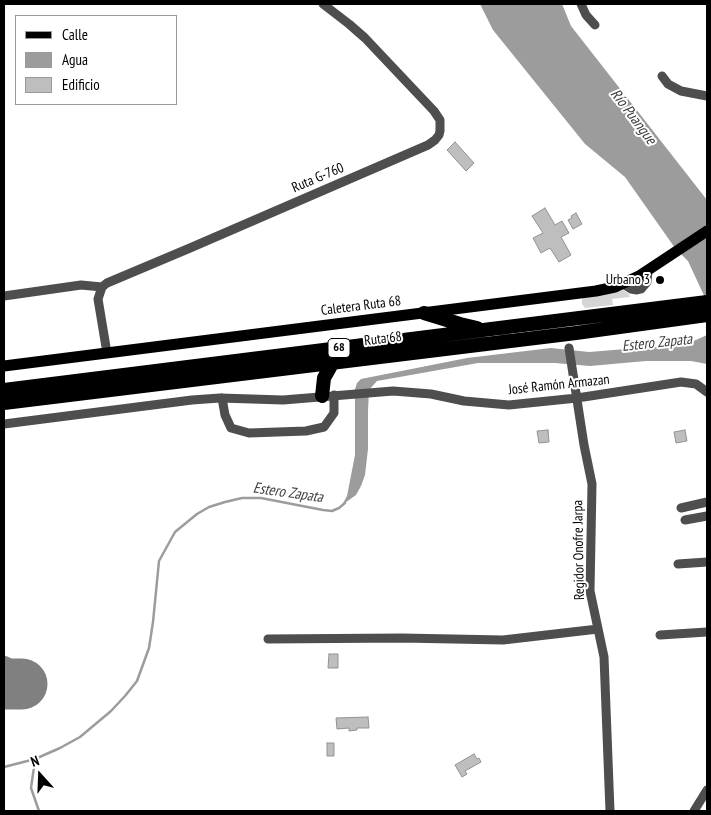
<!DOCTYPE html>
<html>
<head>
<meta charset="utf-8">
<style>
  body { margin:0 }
  #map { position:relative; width:711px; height:815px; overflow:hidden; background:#fff; font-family:"PT Sans Narrow",sans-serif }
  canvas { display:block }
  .frame { position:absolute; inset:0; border:5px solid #000; pointer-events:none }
  .legend { position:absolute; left:15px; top:15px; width:162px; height:90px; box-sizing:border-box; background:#fff; border:1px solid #999; margin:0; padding:6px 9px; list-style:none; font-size:15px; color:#000 }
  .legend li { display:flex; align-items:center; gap:10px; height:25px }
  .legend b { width:25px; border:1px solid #999 }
  .north { position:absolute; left:15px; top:750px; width:50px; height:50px; -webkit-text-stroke:4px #fff; paint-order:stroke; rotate:340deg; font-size:14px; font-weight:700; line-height:20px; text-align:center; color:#000 }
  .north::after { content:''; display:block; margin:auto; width:18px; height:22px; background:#000; clip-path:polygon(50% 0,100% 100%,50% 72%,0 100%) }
</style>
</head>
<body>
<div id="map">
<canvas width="711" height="815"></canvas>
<div class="frame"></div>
<ul class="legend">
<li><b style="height:6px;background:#000"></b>Calle</li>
<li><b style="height:14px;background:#9c9c9c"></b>Agua</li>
<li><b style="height:14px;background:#bebebe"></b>Edificio</li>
</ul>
<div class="north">N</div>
</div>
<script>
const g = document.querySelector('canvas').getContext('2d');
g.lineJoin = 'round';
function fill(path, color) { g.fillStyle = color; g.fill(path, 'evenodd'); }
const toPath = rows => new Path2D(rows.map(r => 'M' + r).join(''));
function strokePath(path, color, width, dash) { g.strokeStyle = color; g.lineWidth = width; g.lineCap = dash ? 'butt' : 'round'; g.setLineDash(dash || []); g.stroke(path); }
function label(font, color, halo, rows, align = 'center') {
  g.font = font + ' "PT Sans Narrow",sans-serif'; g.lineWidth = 4; g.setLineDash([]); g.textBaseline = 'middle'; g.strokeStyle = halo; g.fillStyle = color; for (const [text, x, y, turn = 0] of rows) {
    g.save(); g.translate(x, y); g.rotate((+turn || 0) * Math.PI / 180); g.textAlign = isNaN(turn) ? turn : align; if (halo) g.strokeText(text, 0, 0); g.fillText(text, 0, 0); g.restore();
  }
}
const green = toPath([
  [623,290,629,294,630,297,612,299,613,305,585,308,582,304,582,300,583,297]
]);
const water = toPath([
  [480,4,562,4,571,26,707,200,707,302,688,261,675,248,625,177,585,144,493,30],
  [707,335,707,364,691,361,646,361,590,366,555,363,478,363,377,381,369,390,368,411,368,449,365,475,361,486,356,495,342,505,347,496,355,455,355,389,357,383,361,379,467,358,551,348,589,352,687,344]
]);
const stream = toPath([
  [35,760,31,788,39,811],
  [4,767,35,759,60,748,80,737,111,711,125,696,137,681,149,648,153,622,159,561,175,532,197,514,209,507,225,502,242,498,261,498,323,510,332,511,339,508,345,503]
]);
const taxiway = toPath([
  [4,666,16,673,20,678,22,684]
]);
const runway = toPath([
  [4,684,22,684]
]);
const building = toPath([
  [455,142,474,163,466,171,447,150,455,142],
  [545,208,555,225,562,221,569,233,561,237,571,255,559,262,550,248,541,253,533,238,543,233,532,216,545,208],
  [576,213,582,224,573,229,568,220,572,218,571,216,576,213],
  [548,430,549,442,539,443,537,431,548,430],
  [685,430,687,441,676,443,674,432,685,430],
  [329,654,338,654,338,668,328,668,329,654],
  [368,717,369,728,357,728,357,730,349,731,349,728,337,729,336,718,368,717],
  [327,743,334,743,334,756,327,756,327,743],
  [474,754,477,759,479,758,481,762,465,771,467,774,462,777,455,765,474,754]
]);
const minor = toPath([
  [581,4,586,15,595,25],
  [662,76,668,84,681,91,707,96],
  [623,284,631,289,637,290,641,289,647,282,648,270],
  [4,296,81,285,102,287],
  [569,348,584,445,592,484,590,591,604,657,610,811],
  [107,353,98,299,102,287,107,283,190,248,428,145,435,140,439,135,440,131,440,120,434,111,365,38,349,24,323,4],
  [222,398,225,415,231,428,249,433,306,431,324,427,334,413,334,395],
  [4,424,192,400,220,398,283,400,393,391,431,394,464,401,509,405,577,398,681,382,696,384,707,392],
  [681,508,707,502],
  [685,520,707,516],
  [678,564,707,562],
  [660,635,707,632],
  [268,639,402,638,503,640,598,629],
  [694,811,707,790]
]);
const major = toPath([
  [4,366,596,291,615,287,639,276,707,231]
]);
const highway = toPath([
  [424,313,460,324,477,328],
  [4,390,707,302],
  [322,396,324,378,333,362],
  [4,403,576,333,707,315]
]);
const markers = [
  [660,280,5,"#000"]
];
const shields = [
  [339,348,22]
];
const shieldNames = [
  ["68",339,348]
];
const streetNames = [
  ["Ruta G-760",318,178,-23],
  ["Caletera Ruta 68",361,306,-7],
  ["Ruta 68",383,339,-7],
  ["José Ramón Armazan",559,385,-6],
  ["Regidor Onofre Jarpa",579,550,-91]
];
const poiNames = [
  ["Urbano 3",650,280]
];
const waterNames = [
  ["Río Puangue",633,117,53],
  ["Estero Zapata",657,343,-6],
  ["Estero Zapata",288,493,8]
];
fill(green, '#d5d5d5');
fill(water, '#9c9c9c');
strokePath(stream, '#9c9c9c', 2.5);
strokePath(taxiway, '#808080', 20);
strokePath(runway, '#808080', 51);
fill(building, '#bebebe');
strokePath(building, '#929292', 1);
strokePath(minor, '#4e4e4e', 9);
strokePath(major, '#000', 11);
strokePath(highway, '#000', 14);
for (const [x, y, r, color] of markers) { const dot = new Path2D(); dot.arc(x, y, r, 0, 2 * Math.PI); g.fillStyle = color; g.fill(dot); strokePath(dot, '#fff', 2); }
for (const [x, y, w] of shields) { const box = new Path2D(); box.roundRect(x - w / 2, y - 9.5, w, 19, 4); g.fillStyle = '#fff'; g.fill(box); strokePath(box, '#000', 1); }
label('bold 12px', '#000', null, shieldNames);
label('14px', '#000', '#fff', streetNames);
label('14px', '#000', '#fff', poiNames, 'right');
label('italic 15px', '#3d3d3d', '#fff', waterNames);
</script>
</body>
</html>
